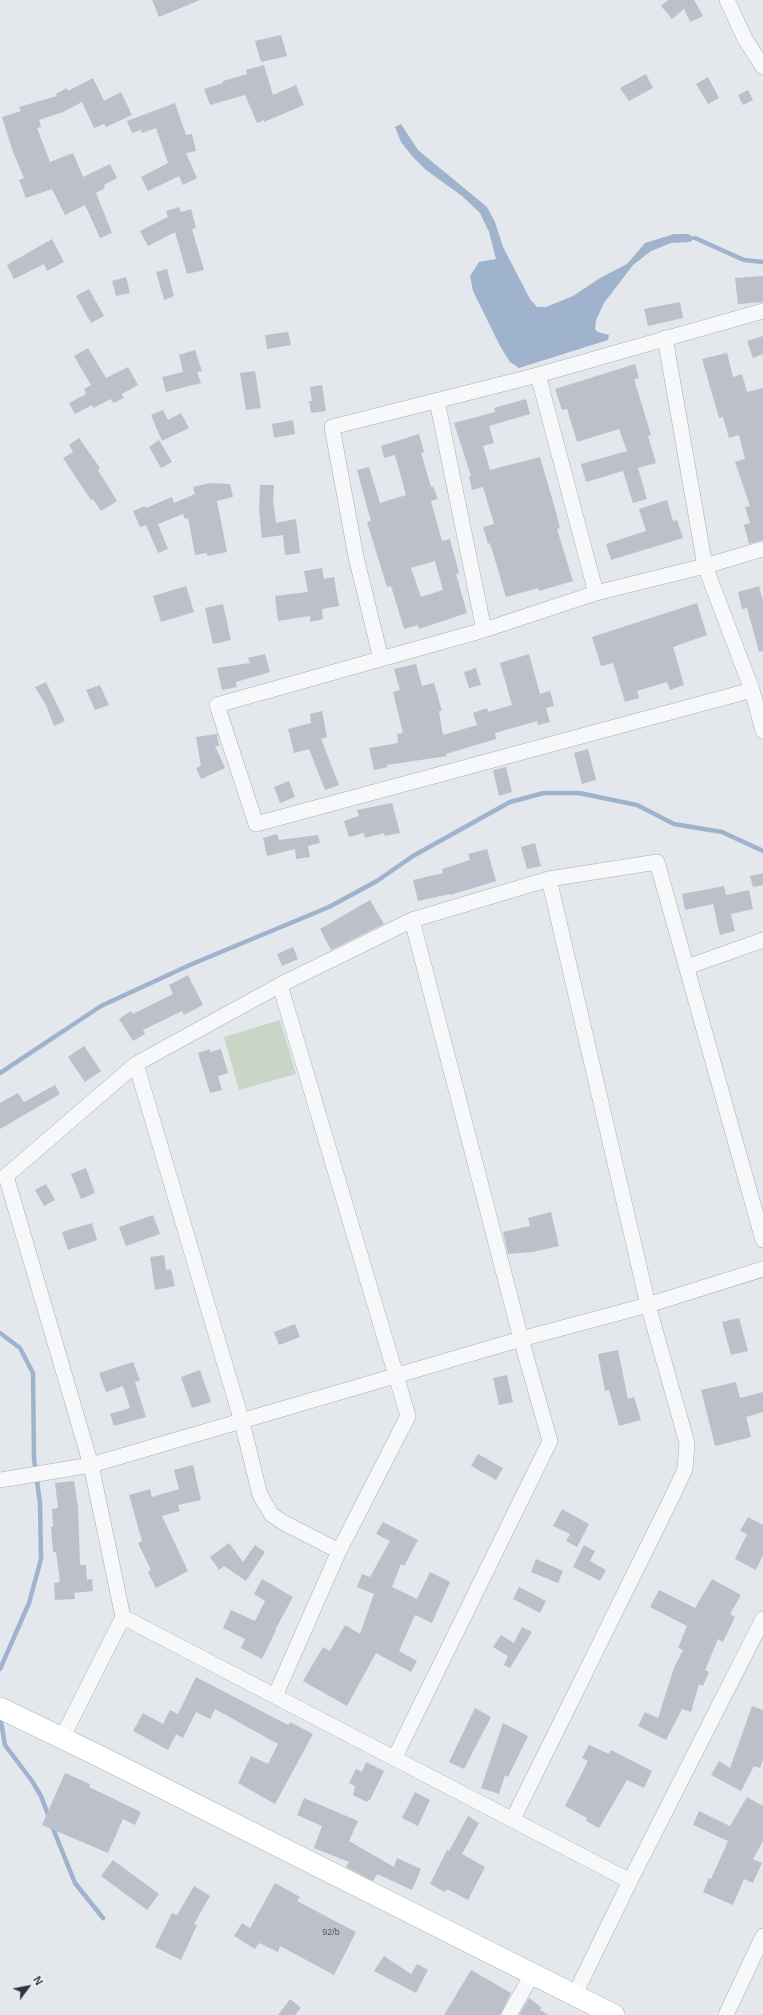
<!DOCTYPE html>
<html>
<head>
<meta charset="utf-8">
<style>
  body { margin:0 }
  #map { position:relative; width:763px; height:2015px; overflow:hidden; background:#e4e7ec; font-family:Helvetica,sans-serif }
  canvas { display:block }
  .north { position:absolute; left:8px; top:1967px; width:40px; height:40px; -webkit-text-stroke:3px #f4f6f9; paint-order:stroke; rotate:58deg; font-size:11px; font-weight:700; line-height:16px; text-align:center; color:#2b3445 }
  .north::after { content:''; display:block; margin:auto; width:14px; height:18px; background:#2b3445; clip-path:polygon(50% 0,100% 100%,50% 72%,0 100%) }
</style>
</head>
<body>
<div id="map">
<canvas width="763" height="2015"></canvas>
<div class="north">N</div>
</div>
<script>
const g = document.querySelector('canvas').getContext('2d');
g.lineJoin = 'round';
function fill(path, color) { g.fillStyle = color; g.fill(path, 'evenodd'); }
const toPath = rows => new Path2D(rows.map(r => 'M' + r).join(''));
function strokePath(path, color, width, dash) { g.strokeStyle = color; g.lineWidth = width; g.lineCap = dash ? 'butt' : 'round'; g.setLineDash(dash || []); g.stroke(path); }
function label(font, color, halo, rows, align = 'center') {
  g.font = font + ' Helvetica,sans-serif'; g.lineWidth = 4; g.setLineDash([]); g.textBaseline = 'middle'; g.strokeStyle = halo; g.fillStyle = color; for (const [text, x, y, turn = 0] of rows) {
    g.save(); g.translate(x, y); g.rotate((+turn || 0) * Math.PI / 180); g.textAlign = isNaN(turn) ? turn : align; if (halo) g.strokeText(text, 0, 0); g.fillText(text, 0, 0); g.restore();
  }
}
const green = toPath([
  [280,1020,296,1074,239,1090,224,1037]
]);
const water = toPath([
  [401,124,418,150,487,207,495,222,503,247,530,299,537,307,546,307,573,296,600,278,627,264,645,243,674,234,688,234,695,238,690,242,671,243,651,251,633,265,604,303,596,320,595,329,598,332,609,335,608,340,519,368,510,362,500,346,473,291,470,276,479,262,496,259,489,232,480,213,462,196,426,170,412,156,401,142,395,127]
]);
const stream = toPath([
  [695,238,744,260,763,262],
  [0,1073,101,1006,192,964,329,907,377,881,413,856,510,802,544,793,579,793,637,805,674,824,722,832,763,851],
  [0,1333,20,1348,33,1373,34,1459,40,1503,41,1559,29,1603,0,1669],
  [0,1716,5,1745,32,1781,41,1796,49,1817],
  [52,1826,75,1883,103,1918]
]);
const building = toPath([
  [152,0,200,0,159,17],
  [668,0,694,0,703,16,690,22,684,9,672,19,661,6],
  [281,35,287,56,261,62,255,41],
  [264,65,273,95,296,85,304,105,264,122,264,120,257,123,245,95,210,105,204,89,223,83,223,81,247,74,246,70],
  [646,74,653,88,629,101,620,88],
  [708,77,719,98,708,104,696,84],
  [93,78,104,101,121,92,132,115,106,127,104,124,94,128,82,102,63,112,39,120,41,127,37,128,50,162,73,153,83,177,110,164,117,178,104,185,105,188,96,193,112,233,100,238,85,205,65,215,52,189,26,198,19,180,24,178,13,152,2,117,21,111,19,107,57,96,56,94,67,88,68,91],
  [748,90,753,100,743,105,738,95],
  [175,103,186,135,192,134,196,151,186,153,197,178,183,185,179,176,148,191,141,177,168,163,156,128,142,133,141,130,132,133,127,121],
  [179,207,181,212,191,209,196,228,192,229,204,270,187,274,175,232,148,246,140,231,168,217,166,211],
  [52,239,64,262,47,271,44,264,14,279,7,265],
  [167,269,174,296,164,300,156,272],
  [763,276,763,302,738,304,735,278],
  [126,277,130,293,116,296,112,281],
  [89,289,104,316,91,323,76,296],
  [680,302,683,318,648,326,644,309],
  [288,332,291,345,267,349,265,335],
  [763,336,763,354,753,358,747,341],
  [88,348,106,378,128,367,138,385,122,394,124,398,113,403,111,399,93,408,92,405,75,414,69,403,86,394,84,389,91,385,74,356],
  [195,350,202,371,197,372,201,383,166,392,162,377,183,372,179,355],
  [727,353,733,377,742,374,747,392,763,388,763,540,749,544,744,525,750,523,745,507,750,506,735,462,745,459,739,435,729,438,723,417,719,418,702,359],
  [635,364,639,378,634,379,651,435,648,436,656,463,638,468,647,499,633,503,623,471,586,482,581,464,627,451,619,429,577,442,567,409,562,410,555,389],
  [255,371,261,408,246,410,240,373],
  [322,385,326,411,311,413,309,401,312,401,310,387],
  [526,399,530,414,489,426,494,443,483,446,490,470,540,457,556,512,560,528,557,529,573,581,539,591,538,588,506,597,490,543,488,544,483,527,494,524,483,487,472,490,469,477,471,476,454,423,495,412,494,408],
  [163,410,168,420,181,413,189,428,162,441,151,415],
  [293,420,295,434,274,438,272,424],
  [419,434,424,452,421,453,431,487,433,486,438,499,431,501,442,541,450,539,459,573,456,574,467,613,419,629,418,625,404,629,391,586,387,587,367,522,371,521,367,507,357,470,369,467,380,503,406,495,395,455,384,458,381,446],
  [435,561,443,590,421,597,411,568],
  [79,438,100,468,98,470,117,501,101,511,93,499,91,500,63,458,73,452,69,445],
  [159,440,172,462,161,468,149,447],
  [210,483,230,484,233,497,217,501,227,552,207,556,207,553,195,555,188,518,185,519,183,514,158,524,168,549,158,553,146,525,140,527,133,511,145,506,146,508,172,497,174,503,195,494,193,487],
  [260,485,274,485,273,500,276,523,296,519,300,553,285,555,283,535,262,538,259,510],
  [667,500,673,521,677,520,683,538,611,560,606,544,646,531,639,509],
  [322,568,324,579,334,577,339,606,322,609,323,619,310,622,310,616,278,621,275,596,308,592,304,571],
  [186,586,194,612,161,622,153,596],
  [759,586,763,601,763,651,759,652,747,608,742,609,738,592],
  [697,603,707,635,673,647,684,685,670,690,667,682,637,691,639,698,625,702,613,663,601,666,592,637],
  [223,604,231,640,213,644,205,608],
  [265,654,270,672,236,682,237,687,222,690,217,668,250,663,248,658],
  [529,654,540,694,550,691,554,706,546,708,550,722,538,725,537,721,495,733,496,739,446,754,447,756,387,765,388,767,374,770,369,748,398,743,397,734,403,733,393,692,400,690,394,669,416,664,422,686,434,683,442,711,439,711,443,735,477,725,473,713,487,708,488,712,512,705,500,663],
  [476,668,481,685,469,688,464,672],
  [46,682,65,721,54,726,46,705,35,687],
  [100,685,109,705,95,710,86,690],
  [322,711,327,737,321,739,339,785,325,790,309,749,294,753,288,729,311,723,310,714],
  [217,734,219,746,215,746,225,768,201,779,196,768,201,766,196,737],
  [588,749,596,780,582,784,574,753],
  [506,767,512,792,499,796,493,770],
  [289,781,295,797,280,803,274,787],
  [392,803,400,833,385,836,384,833,365,838,364,833,349,837,344,821,359,816,357,810],
  [277,834,279,840,318,835,320,843,308,846,310,857,296,859,295,849,267,856,263,838],
  [535,843,541,866,527,869,521,847],
  [487,849,496,881,450,895,450,894,418,901,413,880,443,873,442,869,470,860,468,854],
  [763,873,763,885,753,887,750,876],
  [724,886,726,895,749,890,753,909,731,914,735,931,720,935,713,904,685,910,682,894],
  [370,900,384,924,331,950,320,929],
  [293,947,298,959,282,966,277,954],
  [188,975,203,1005,184,1015,182,1011,143,1030,145,1034,133,1041,119,1019,131,1011,133,1014,173,994,169,985],
  [84,1046,101,1071,85,1082,68,1057],
  [210,1049,210,1052,221,1049,228,1073,218,1076,222,1090,210,1093,198,1053],
  [55,1085,60,1094,0,1129,0,1103,18,1093,24,1102],
  [86,1168,95,1193,81,1199,71,1174],
  [46,1184,55,1200,44,1206,35,1190],
  [551,1212,559,1246,533,1252,508,1254,503,1232,530,1226,528,1218],
  [153,1215,160,1234,126,1246,119,1227],
  [92,1223,97,1240,68,1250,62,1232],
  [164,1255,166,1270,171,1269,175,1286,155,1290,150,1257],
  [739,1318,748,1351,731,1355,722,1322],
  [295,1324,300,1337,279,1345,274,1332],
  [618,1350,628,1399,634,1397,641,1420,619,1426,609,1390,605,1391,598,1354],
  [133,1362,140,1380,135,1382,146,1417,114,1426,110,1414,130,1408,123,1386,106,1392,99,1373],
  [200,1370,211,1402,192,1408,181,1377],
  [507,1375,513,1402,499,1405,493,1378],
  [736,1382,740,1398,763,1392,763,1412,746,1417,751,1437,715,1446,701,1390],
  [478,1454,503,1468,496,1480,471,1466],
  [193,1465,201,1500,178,1505,180,1511,162,1516,188,1571,156,1588,148,1572,151,1570,138,1543,142,1541,129,1495,150,1489,152,1497,179,1489,174,1470],
  [74,1481,78,1507,80,1565,86,1565,87,1580,92,1579,93,1591,74,1593,75,1599,55,1600,54,1583,60,1582,56,1552,53,1552,51,1527,53,1527,52,1509,58,1508,55,1483],
  [562,1509,589,1524,577,1547,566,1541,570,1534,553,1526],
  [748,1517,763,1525,763,1555,756,1570,735,1559,747,1534,740,1531],
  [383,1522,418,1540,404,1566,401,1564,392,1587,417,1599,430,1572,450,1582,432,1623,415,1615,399,1651,417,1661,411,1672,376,1653,347,1706,303,1681,323,1647,330,1651,345,1625,360,1634,374,1594,357,1587,362,1574,370,1577,390,1541,376,1534],
  [229,1543,243,1562,255,1545,265,1552,246,1581,224,1566,219,1570,210,1557],
  [584,1545,595,1551,590,1561,606,1570,600,1581,573,1567],
  [536,1559,563,1571,558,1583,531,1572],
  [262,1579,293,1597,275,1630,276,1630,262,1659,241,1648,245,1639,223,1628,231,1610,255,1621,265,1601,254,1594],
  [712,1579,741,1595,730,1614,735,1617,723,1642,718,1639,705,1670,709,1672,703,1686,699,1684,691,1712,682,1709,666,1740,638,1726,645,1712,658,1718,674,1668,683,1650,678,1648,687,1626,650,1607,659,1590,695,1608],
  [519,1587,546,1601,540,1613,513,1599],
  [522,1627,532,1632,510,1668,504,1665,508,1656,493,1647,501,1635,514,1643],
  [196,1677,288,1725,290,1722,313,1734,275,1804,238,1783,251,1756,268,1764,278,1744,215,1709,210,1719,196,1712,183,1738,176,1734,168,1750,133,1731,143,1713,163,1724,170,1710,178,1714],
  [752,1706,763,1710,763,1760,760,1768,754,1766,741,1791,711,1775,719,1761,730,1768],
  [475,1708,491,1717,464,1769,449,1762],
  [503,1723,528,1736,508,1777,505,1775,499,1794,481,1788],
  [589,1745,609,1754,611,1750,652,1771,644,1788,627,1780,599,1828,586,1821,587,1818,565,1806,588,1761,582,1758],
  [366,1762,384,1771,370,1800,368,1800,367,1802,353,1795,355,1786,349,1783,356,1769,362,1772],
  [65,1773,90,1784,89,1787,141,1812,135,1825,123,1819,108,1853,42,1825],
  [415,1792,430,1800,418,1826,402,1818],
  [747,1797,763,1806,763,1841,753,1859,762,1863,753,1883,744,1879,733,1905,703,1892,709,1878,711,1879,728,1841,693,1825,699,1811,730,1826],
  [304,1798,358,1821,349,1841,394,1867,397,1858,421,1869,412,1890,377,1874,373,1881,346,1867,349,1862,314,1848,322,1826,297,1815],
  [468,1816,479,1823,462,1854,485,1867,468,1900,447,1889,445,1892,430,1884,447,1850,449,1851],
  [113,1860,159,1894,147,1910,101,1876],
  [275,1883,300,1897,297,1901,356,1932,334,1975,280,1946,278,1952,259,1943,255,1949,234,1936,242,1923,250,1928],
  [194,1886,210,1896,194,1924,197,1925,181,1960,155,1947,172,1913,177,1915],
  [384,1956,411,1974,417,1964,428,1970,416,1993,374,1971],
  [471,1970,511,1993,500,2015,444,2015],
  [529,1998,541,2007,540,2010,549,2015,519,2015],
  [290,1999,301,2008,295,2015,278,2015]
]);
const street = toPath([
  [727,0,745,39,763,67],
  [665,338,705,566,752,690,763,731],
  [538,375,596,593],
  [437,401,484,630],
  [381,659,356,557,332,427,538,375,763,311],
  [752,690,256,824,217,705,484,630,596,593,705,566,763,549],
  [687,967,763,940],
  [136,1064,242,1422,260,1495,272,1515,286,1524,339,1551],
  [0,1480,91,1465,521,1339,648,1305,763,1269],
  [123,1617,630,1881],
  [275,1696,339,1551,408,1416,280,985],
  [62,1738,123,1617,91,1465,6,1176,136,1064,280,985,412,920,549,879,657,862,763,1240],
  [395,1757,550,1441,521,1339,412,920],
  [513,1819,674,1493,685,1469,687,1443,648,1305,549,879],
  [575,1994,630,1881,763,1619],
  [509,2015,533,1973],
  [726,2015,763,1936]
]);
const secondary = toPath([
  [0,1708,101,1757,614,2015]
]);
const numberNames = [
  ["92/b",331,1933]
];
fill(green, '#c9d6c5');
fill(water, '#9fb4cc');
strokePath(stream, '#9fb4cc', 4.5);
fill(building, '#bbc0ca');
strokePath(street, '#a9aeb7', 16);
strokePath(secondary, '#a9aeb7', 22);
strokePath(street, '#f7f8fa', 15);
strokePath(secondary, '#fff', 21);
label('9px', '#4f5766', null, numberNames);
</script>
</body>
</html>
